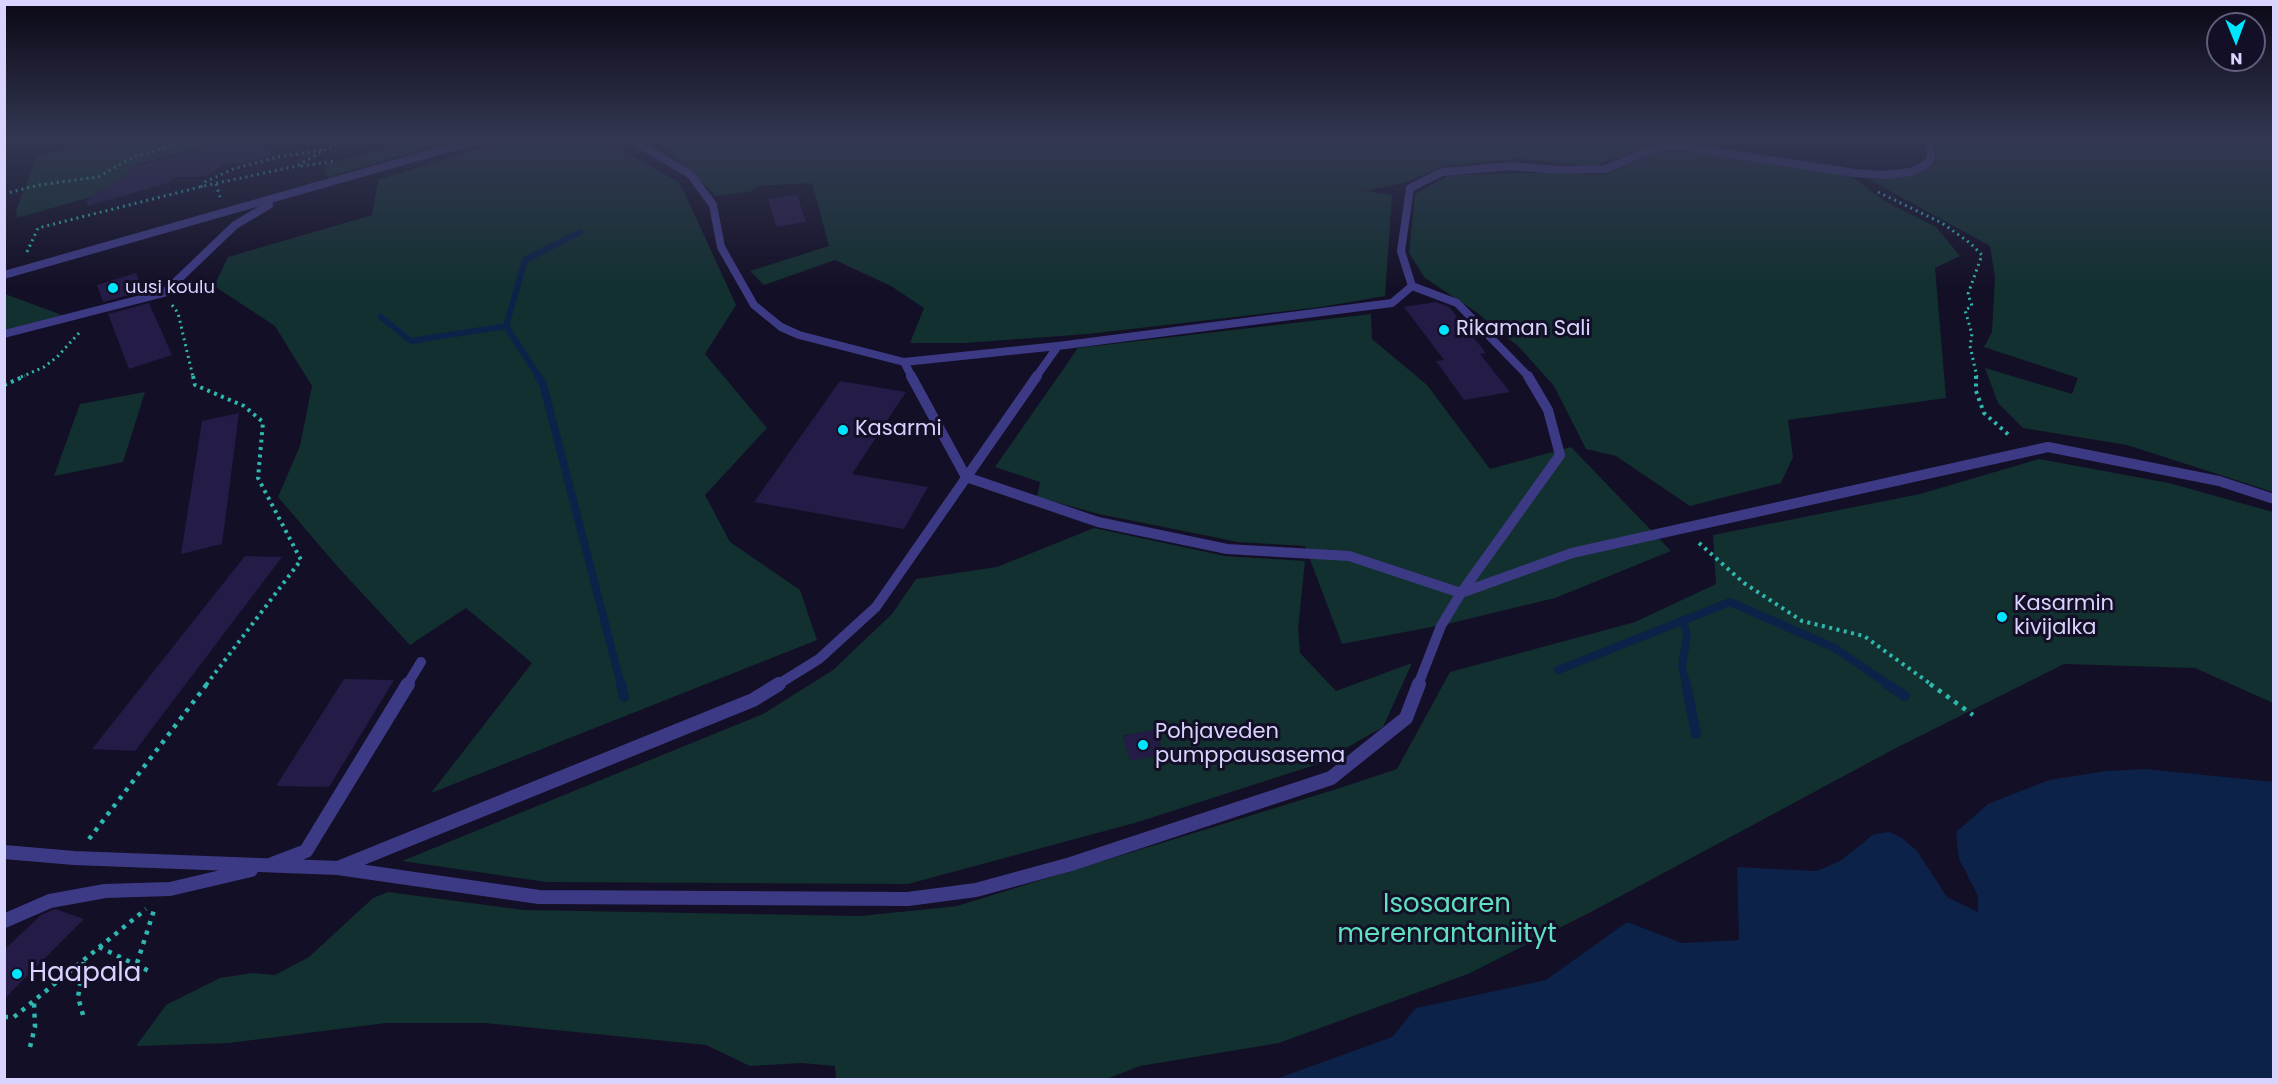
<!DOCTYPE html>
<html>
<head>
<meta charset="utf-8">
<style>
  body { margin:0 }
  #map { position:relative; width:2278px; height:1084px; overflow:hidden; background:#130f26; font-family:Poppins,sans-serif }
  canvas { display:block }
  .frame { position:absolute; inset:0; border:6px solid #d9d4ff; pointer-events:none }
  .north { position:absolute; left:2206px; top:12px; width:60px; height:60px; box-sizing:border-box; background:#130f26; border:2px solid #625e7d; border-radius:50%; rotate:179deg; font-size:16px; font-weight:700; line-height:24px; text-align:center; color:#d9d4ff }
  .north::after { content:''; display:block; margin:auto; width:21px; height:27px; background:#00e5ff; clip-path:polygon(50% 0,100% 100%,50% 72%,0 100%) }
</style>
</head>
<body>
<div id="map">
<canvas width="2278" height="1084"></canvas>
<div class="frame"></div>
<div class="north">N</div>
</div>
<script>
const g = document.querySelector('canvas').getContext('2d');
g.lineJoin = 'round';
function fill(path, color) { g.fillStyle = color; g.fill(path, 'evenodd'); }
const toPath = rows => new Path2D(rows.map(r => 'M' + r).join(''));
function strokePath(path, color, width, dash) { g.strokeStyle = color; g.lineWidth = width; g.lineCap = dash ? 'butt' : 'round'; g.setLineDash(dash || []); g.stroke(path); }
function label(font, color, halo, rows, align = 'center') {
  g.font = font + ' Poppins,sans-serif'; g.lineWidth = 6; g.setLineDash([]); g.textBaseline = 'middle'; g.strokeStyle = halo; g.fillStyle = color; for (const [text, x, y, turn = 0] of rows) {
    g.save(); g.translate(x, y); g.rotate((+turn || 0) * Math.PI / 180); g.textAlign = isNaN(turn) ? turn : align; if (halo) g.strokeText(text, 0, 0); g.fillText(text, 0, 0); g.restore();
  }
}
const green = toPath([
  [132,139,235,139,141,163,133,167,129,173,94,196,17,218,16,211,37,156,93,142,99,150,112,148],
  [420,139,460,139,327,177,325,165],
  [508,139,603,139,680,183,736,305,705,354,767,428,705,495,730,542,800,590,817,640,431,793,532,663,466,608,410,645,337,566,278,497,300,446,312,386,275,326,214,286,228,257,372,215,378,180],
  [650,139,1661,139,1630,154,1593,166,1516,159,1443,166,1404,183,1365,191,1392,195,1385,296,1321,307,1088,334,964,343,910,343,924,308,891,286,835,260,764,285,750,271,829,246,812,183,757,186,752,191,716,196,660,142],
  [1948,139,2273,139,2273,492,2127,445,2023,428,1998,403,1985,368,2072,394,2078,378,1984,347,1992,332,1995,277,1990,246,1868,179,1906,176,1920,173,1935,162,1937,144],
  [1660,151,1713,153,1850,175,1886,202,1936,227,1960,256,1935,268,1946,398,1788,420,1793,457,1781,483,1690,506,1616,456,1586,449,1554,386,1519,347,1476,312,1425,278,1409,253,1415,194,1450,175,1534,173,1604,175],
  [5,294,62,315,5,331],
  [1371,314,1372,339,1427,385,1490,469,1571,447,1671,551,1555,598,1447,624,1342,644,1305,546,1238,542,1099,514,1037,497,1040,482,995,467,1078,348],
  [145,392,123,462,54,476,80,404],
  [2039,459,2169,483,2273,512,2273,703,2195,668,2064,664,1896,748,1591,912,1468,974,1279,1043,1140,1066,1104,1080,836,1079,835,1066,802,1063,750,1066,706,1045,485,1023,386,1023,229,1043,136,1046,166,1005,220,978,252,973,275,975,309,957,373,898,388,892,524,910,861,916,957,906,1340,788,1397,769,1450,672,1635,622,1716,584,1713,535,1920,494],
  [1094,528,1225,556,1305,561,1298,629,1300,653,1336,691,1412,663,1383,727,1318,764,1138,822,908,884,546,882,402,861,763,714,833,670,892,614,916,579,997,567],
  [1155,730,1163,754,1130,760,1123,736]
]);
const water = toPath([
  [2146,769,2273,782,2273,1079,1276,1079,1392,1037,1416,1008,1546,980,1627,922,1682,943,1739,940,1737,867,1817,871,1840,861,1874,834,1890,832,1902,838,1917,851,1947,897,1978,912,1978,896,1959,859,1956,832,1988,804,2049,780,2106,771]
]);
const streamFar2 = toPath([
  [381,317,411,341,506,326],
  [539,377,506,326,525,260,580,232]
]);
const streamFar1 = toPath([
  [538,376,543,384,621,685],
  [1683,620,1687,636,1682,666,1686,685],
  [1558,670,1730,602,1835,648,1889,685]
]);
const stream = toPath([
  [621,684,624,697],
  [1686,684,1696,734],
  [1887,684,1905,696]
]);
const building = toPath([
  [235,139,260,140,272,155,245,163,225,164,209,174,198,177,175,177,168,183,88,206,86,201,129,173,127,169],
  [797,195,806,222,776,227,768,199],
  [136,273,144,291,103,302,97,285],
  [1436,302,1449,307,1486,353,1480,354,1510,392,1464,400,1436,361,1444,360,1404,307],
  [149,303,172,355,129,369,108,314],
  [840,381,906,392,852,474,928,487,904,529,754,502],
  [239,413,222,544,181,554,202,421],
  [245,556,282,557,135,751,92,749],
  [344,679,394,680,329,787,276,786],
  [1155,730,1163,754,1130,761,1123,736],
  [55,909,84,919,4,999,4,950,41,915]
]);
const pathFar2 = toPath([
  [301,166,335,161],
  [216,184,220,197],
  [201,187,205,182,233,169,278,157,322,150],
  [1878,192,1942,223,1970,243,1982,255,1968,294,1972,306,1965,310,1972,334,1970,346,1977,377],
  [4,194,39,185,98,177,135,156,196,139],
  [27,252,38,228,208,185,297,166,328,148,357,139],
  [172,305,178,313,193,377],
  [21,377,44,367,57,357,79,333]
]);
const pathFar1 = toPath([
  [193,376,195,385,244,406,263,422,258,478,301,560,206,685],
  [1976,376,1976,391,1984,413,2011,437],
  [4,385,25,376],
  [1699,543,1744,583,1802,621,1864,636,1932,685]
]);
const path = toPath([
  [1930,684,1973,715],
  [89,839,207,684],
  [99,947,149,971],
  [137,963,155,907],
  [83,1015,78,997,84,960],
  [4,1017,14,1017,146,909],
  [30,1047,35,1027,34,1001]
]);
const serviceFar2 = toPath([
  [630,139,690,174,713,205,721,247,754,305,781,327,799,335,904,362,912,377],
  [1671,145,1855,173,1884,175,1911,172,1924,166,1931,159,1931,139],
  [4,275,481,139],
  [1412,286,1457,303,1529,377],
  [4,334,164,293,235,225,269,205],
  [904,362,1058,346,1392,303,1412,286,1401,251,1410,188,1442,172,1511,166,1558,170,1605,169,1656,148,1671,145,1670,139],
  [1036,377,1058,346]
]);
const serviceFar1 = toPath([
  [911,376,966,477,1098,522,1227,549,1349,556,1461,593,1572,553,2048,447,2219,481,2274,499],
  [407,685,421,662],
  [777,685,819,659,876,607,1037,376],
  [1418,685,1441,626,1461,593,1560,455,1548,410,1528,376]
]);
const service = toPath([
  [4,852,74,858,338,868,753,700,779,684],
  [272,864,306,851,408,684],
  [338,868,539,897,908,899,976,890,1071,864,1331,778,1406,718,1419,684],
  [4,921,50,901,105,891,170,889,251,870]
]);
const markers = [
  [113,288,6,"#00e5ff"],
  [1444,330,6,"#00e5ff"],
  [843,430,6,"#00e5ff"],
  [2002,617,6,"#00e5ff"],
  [1143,745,6,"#00e5ff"],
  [17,974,6,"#00e5ff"]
];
const farPoinames = [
  ["uusi koulu",125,288]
];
const poiNames = [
  ["Rikaman Sali",1456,330],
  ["Kasarmi",855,430],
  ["Kasarmin",2014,605],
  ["kivijalka",2014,629],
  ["Pohjaveden",1155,733],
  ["pumppausasema",1155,757]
];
const nearParknames = [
  ["Isosaaren",1447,905],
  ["merenrantaniityt",1447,935]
];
const nearPoinames = [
  ["Haapala",29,974]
];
fill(green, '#12302f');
fill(water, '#0c2248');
strokePath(streamFar2, '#0c2248', 6);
strokePath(streamFar1, '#0c2248', 8);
strokePath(stream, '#0c2248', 10);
fill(building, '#241b47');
strokePath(pathFar2, '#2fb8b0', 3, [2, 4]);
strokePath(pathFar1, '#2fb8b0', 4, [3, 4.5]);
strokePath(path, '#2fb8b0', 4.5, [4, 6]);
strokePath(serviceFar2, '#3d3a85', 8);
strokePath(serviceFar1, '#3d3a85', 10);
strokePath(service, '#3d3a85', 14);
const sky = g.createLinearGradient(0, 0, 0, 291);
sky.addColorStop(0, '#0a0815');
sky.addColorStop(0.48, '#333752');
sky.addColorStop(1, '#33375200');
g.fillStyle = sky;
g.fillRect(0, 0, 2278, 291);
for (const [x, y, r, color] of markers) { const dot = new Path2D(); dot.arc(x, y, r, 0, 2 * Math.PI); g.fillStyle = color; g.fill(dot); strokePath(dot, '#130f26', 2); }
label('18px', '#d9d4ff', '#130f26', farPoinames, 'left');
label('21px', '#d9d4ff', '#130f26', poiNames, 'left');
label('26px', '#5fe0c0', '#130f26', nearParknames);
label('26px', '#d9d4ff', '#130f26', nearPoinames, 'left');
</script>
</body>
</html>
